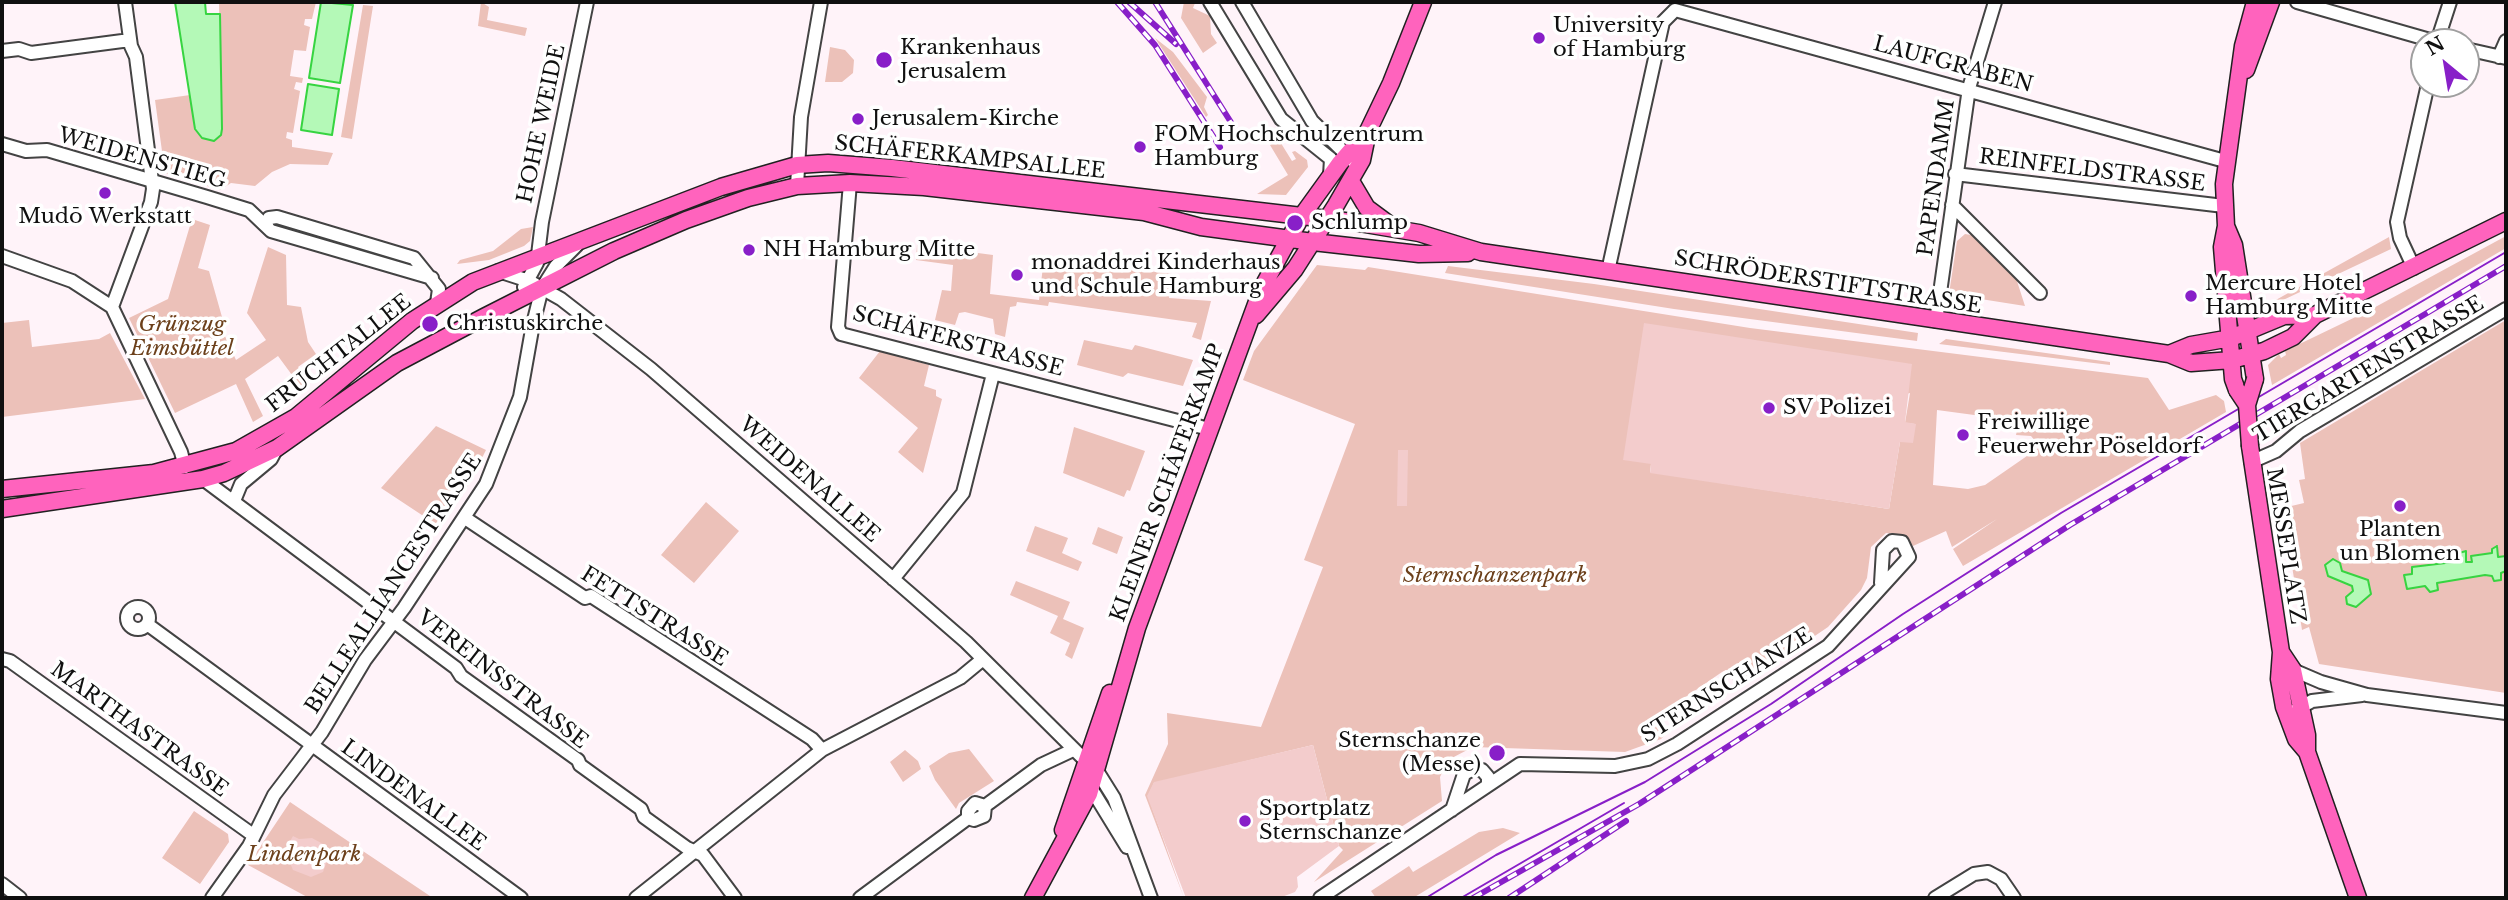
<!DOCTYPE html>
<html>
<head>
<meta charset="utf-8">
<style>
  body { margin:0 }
  #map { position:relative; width:2508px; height:900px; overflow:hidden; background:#fff3f9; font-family:"Libre Baskerville",serif }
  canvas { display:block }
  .frame { position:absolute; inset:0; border:4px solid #101010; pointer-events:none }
  .north { position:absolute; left:2410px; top:28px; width:70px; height:70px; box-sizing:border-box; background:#fff; border:2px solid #9f9f9f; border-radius:50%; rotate:330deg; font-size:19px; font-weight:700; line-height:28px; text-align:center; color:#101010 }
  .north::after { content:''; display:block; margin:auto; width:24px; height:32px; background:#881fc8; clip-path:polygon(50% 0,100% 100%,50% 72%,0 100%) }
</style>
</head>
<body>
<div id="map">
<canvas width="2508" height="900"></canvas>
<div class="frame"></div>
<div class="north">N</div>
</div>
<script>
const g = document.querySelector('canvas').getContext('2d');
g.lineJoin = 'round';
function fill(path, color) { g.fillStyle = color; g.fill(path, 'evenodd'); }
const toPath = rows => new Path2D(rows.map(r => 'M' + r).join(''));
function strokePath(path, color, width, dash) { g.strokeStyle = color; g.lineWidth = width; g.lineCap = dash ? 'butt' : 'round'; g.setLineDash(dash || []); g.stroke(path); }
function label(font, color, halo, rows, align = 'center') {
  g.font = font + ' "Libre Baskerville",serif'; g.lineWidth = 7; g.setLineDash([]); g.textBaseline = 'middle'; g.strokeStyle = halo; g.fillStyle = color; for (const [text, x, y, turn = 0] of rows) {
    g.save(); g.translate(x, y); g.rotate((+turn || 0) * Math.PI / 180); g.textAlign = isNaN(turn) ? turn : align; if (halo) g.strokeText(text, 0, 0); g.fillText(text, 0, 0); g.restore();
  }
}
const green = toPath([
  [219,2,316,2,312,19,305,19,304,25,310,27,306,51,294,50,290,76,303,78,302,83,296,82,294,89,300,91,293,133,287,132,286,138,292,140,292,147,333,153,328,165,290,164,272,172,255,186,231,183,220,190,165,173,155,100,190,95,195,129,221,135],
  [481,2,489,7,487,20,527,28,525,36,478,26],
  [1184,2,1195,3,1193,8,1210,16,1211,34,1217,43,1203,53,1181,18],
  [363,5,373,6,352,139,341,137],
  [1155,38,1173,52,1207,97,1204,107,1208,115,1206,117],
  [830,47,845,50,854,60,853,73,842,82,825,82],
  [1279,140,1292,161,1296,159,1292,152,1295,151,1307,160,1308,167,1286,195,1257,194,1288,175,1270,145],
  [192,219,210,225,198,268,209,271,222,317,217,319,236,360,266,340,247,313,268,247,286,255,287,305,301,307,308,342,316,354,298,367,309,384,303,390,278,356,245,379,263,416,253,422,236,384,175,413,129,318,168,299],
  [533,227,530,241,524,246,489,260,457,264,460,260,493,251,521,229],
  [1965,234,1977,236,2016,278,2025,306,1949,294,1957,241],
  [2506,236,2506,248,2272,385,2268,365,2279,354,2281,358,2286,355,2285,351,2368,311],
  [2389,237,2391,249,2281,301,2274,301],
  [917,245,993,255,990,294,1039,300,1044,258,1172,274,1169,298,1211,301,1201,340,1192,337,1197,323,1049,302,1048,306,1017,302,1016,306,1010,307,1005,337,995,334,993,319,965,312,959,313,955,325,935,320,942,290,951,291,953,265,916,260],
  [1317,265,1365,270,1368,267,1750,328,2148,378,2169,410,2216,395,2224,401,2226,412,1963,566,1953,549,1997,519,1952,547,1946,531,1913,546,1904,535,1886,533,1871,547,1867,578,1861,590,1828,627,1738,688,1726,670,1722,672,1654,719,1665,735,1661,739,1625,752,1473,747,1448,760,1440,777,1442,801,1314,882,1343,850,1339,846,1313,745,1154,783,1148,796,1184,898,1145,795,1168,744,1167,713,1261,727,1323,567,1304,560,1355,424,1243,380,1254,351],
  [1910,393,1905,423,1915,424,1900,442,1889,509,1650,472,1651,464],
  [1937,410,2019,421,2016,435,2031,436,2040,447,1985,485,1968,489,1933,485],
  [1448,266,1594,284,1918,333,1917,341,1674,309,1445,273],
  [29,320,32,347,99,339,110,333,145,399,2,417,2,323],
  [2506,320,2506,693,2319,664,2309,627,2302,630,2283,508,2304,503,2299,480,2305,479,2300,443],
  [1946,339,2110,362,2110,365,1939,344],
  [1084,340,1132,350,1135,345,1193,360,1183,386,1128,373,1123,377,1077,365],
  [880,351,929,365,924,386,936,390,936,396,942,399,923,473,898,452,918,428,859,378],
  [436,426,486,450,469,484,440,527,381,488],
  [1074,427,1145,451,1130,491,1127,490,1124,497,1063,473],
  [706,502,739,531,694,583,661,555],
  [1035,526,1068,538,1062,553,1082,562,1078,571,1026,551],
  [1098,527,1123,537,1117,554,1092,544],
  [1016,581,1070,602,1063,619,1084,628,1072,659,1065,655,1070,643,1050,633,1058,616,1010,595],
  [969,749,994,781,959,803,956,809,935,780,929,766,949,753],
  [905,750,918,761,921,769,903,782,890,762],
  [290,802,327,827,433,898,309,898,248,865],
  [194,811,228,834,229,842,200,884,162,858],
  [1503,828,1520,833,1413,898,1376,898,1371,891,1409,866,1413,872,1479,832]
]);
const pitch = toPath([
  [1644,323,1912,364,1905,422,1916,424,1913,443,1900,442,1889,509,1650,473,1651,464,1623,460],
  [1398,450,1408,450,1407,506,1397,506],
  [1313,745,1339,846,1297,877,1298,887,1295,892,1279,898,1186,898,1147,796,1154,782],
  [293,836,299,839,312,838,323,844,329,856,323,872,311,877,293,870,288,858,282,855]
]);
const water = toPath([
  [175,2,205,2,206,14,220,14,222,129,221,135,214,141,202,138,195,129,175,2],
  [321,2,353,5,340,83,309,78,321,2],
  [308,84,339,89,332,135,301,130,308,84],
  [2497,546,2498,557,2506,556,2506,549,2506,571,2501,573,2501,580,2494,581,2492,576,2485,575,2437,583,2438,590,2430,592,2425,586,2407,589,2404,575,2412,574,2412,567,2454,562,2461,559,2459,553,2466,551,2466,562,2472,562,2471,556,2492,553,2492,549,2497,546],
  [2333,559,2340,563,2342,571,2368,580,2371,594,2356,607,2347,604,2346,597,2353,591,2352,586,2328,576,2325,565,2333,559]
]);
const minor = toPath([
  [1210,2,1281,119,1331,159,1330,175],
  [1242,2,1312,121,1353,161],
  [2297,2,2437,42],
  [2437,42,2450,2],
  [2466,49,2506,58],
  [2,51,19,49,31,53,130,40],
  [2499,57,2506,41],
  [2,144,26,151,47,150,207,197,249,210,271,231,432,278],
  [1955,174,2224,206],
  [850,183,838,327,841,334,1209,429],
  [797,186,801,117,821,2],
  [1952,205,2040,293],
  [266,226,269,218,277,217,414,258,439,289,437,303],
  [2,256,72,281,112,307,181,452,185,467],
  [2414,268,2400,238,2397,222,2428,84],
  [498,271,529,281,561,299,651,369,966,642,1099,774,1114,798,1151,898],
  [1608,271,1663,22,1675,10,2225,161],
  [524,287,537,263,542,222,587,2],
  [112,307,151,202,153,189,136,57,131,46,125,2],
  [1936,321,1969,88,1995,2],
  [2251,462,2276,451,2300,431,2506,309],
  [203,479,456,668,461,676,578,760,580,765,641,809,644,817,687,848,703,855,735,898],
  [234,501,241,484,271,459,277,448],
  [465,518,585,598,591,596,812,739,822,750],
  [893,579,963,493,993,374],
  '127 618a11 11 0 1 1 22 0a11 11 0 1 1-22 0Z',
  [147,624,521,898],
  [2,659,10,661,253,835],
  [2293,670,2321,682,2367,695,2506,713],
  [2296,710,2312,701,2362,695],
  [1089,785,1127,847],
  [985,806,1041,765,1073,750],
  [1452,810,1464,774,1473,769,1482,770,1488,777,1488,784],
  [2,884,20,898],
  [212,898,249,846,274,795,322,732,365,660,404,608,486,484,520,397,533,324,542,288,556,266,577,245],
  [636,898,822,750,960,678,983,659],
  [860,898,968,818,974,820,984,816,985,806,975,803,968,811,968,818],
  [1320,898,1520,764,1615,766,1648,759,1677,744,1828,646,1909,557,1902,542,1892,541,1883,550,1881,583],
  [1935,898,1974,874,1988,872,2001,879,2014,898]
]);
const major = toPath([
  [2246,70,2271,2],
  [1351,181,1367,208,1390,225],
  [2226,226,2234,245,2255,379],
  [1256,315,1295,269,1336,205,1362,160,1368,131],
  [2169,354,2191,345,2231,338,2284,316,2315,315],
  [2237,390,2233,379,2222,247,2226,226,2224,184,2243,46,2255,2],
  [2250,446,2281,652,2279,679,2284,707,2296,739,2307,752,2358,898],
  [2,489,154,473,236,451,296,417,412,321,473,282,721,187,797,165,828,163,892,168,1353,222,1419,233,1481,252,2169,354,2191,363,2232,360,2264,351,2293,337,2315,315,2506,221],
  [2,509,203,479,224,473,277,448,397,363,484,317,614,251,686,220,748,198,797,186,850,183,924,187,1144,212,1201,227,1313,242,1419,254,1468,253],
  [2281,652,2293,670,2307,735,2307,752],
  [1063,830,1110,693],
  [1033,898,1089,794,1137,628,1262,288,1301,217,1340,163,1368,131,1391,83,1423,2]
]);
const tram = toPath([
  [1426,898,1496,855,1645,782,1771,704,1903,614,2061,513,2506,252],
  [1461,898,1624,803]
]);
const rail = toPath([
  [1117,2,1155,45,1220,147],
  [1129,2,1176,44],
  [1155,2,1239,135],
  [1473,898,1639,804,2070,525,2506,266],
  [1509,898,1626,821]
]);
const majorBridge = toPath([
  [2237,390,2247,405],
  [2250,446,2247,405,2255,379]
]);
const markers = [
  [1539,38,7,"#881fc8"],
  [884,60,9,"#881fc8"],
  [858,119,7,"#881fc8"],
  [1140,147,7,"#881fc8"],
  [105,193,7,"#881fc8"],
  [1295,223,9,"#881fc8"],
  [749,250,7,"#881fc8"],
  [1017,275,7,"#881fc8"],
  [2191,296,7,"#881fc8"],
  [430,324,9,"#881fc8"],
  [1769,408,7,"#881fc8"],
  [1963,435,7,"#881fc8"],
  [2400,506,7,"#881fc8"],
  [1497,753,9,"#881fc8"],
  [1245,821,7,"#881fc8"]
];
const poiNames = [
  ["University",1553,26],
  ["of Hamburg",1553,50],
  ["Krankenhaus",900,48],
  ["Jerusalem",900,72],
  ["Jerusalem-Kirche",872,119],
  ["FOM Hochschulzentrum",1154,135],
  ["Hamburg",1154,159],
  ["Mudō Werkstatt",105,217,"center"],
  ["Schlump",1311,223],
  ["NH Hamburg Mitte",763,250],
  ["monaddrei Kinderhaus",1031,263],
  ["und Schule Hamburg",1031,287],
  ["Mercure Hotel",2205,284],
  ["Hamburg Mitte",2205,308],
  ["Christuskirche",446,324],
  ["SV Polizei",1783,408],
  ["Freiwillige",1977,423],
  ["Feuerwehr Pöseldorf",1977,447],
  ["Planten",2400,530,"center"],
  ["un Blomen",2400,554,"center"],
  ["Sternschanze",1481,741,"right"],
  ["(Messe)",1481,765,"right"],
  ["Sportplatz",1259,809],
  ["Sternschanze",1259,833]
];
const streetNames = [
  ["LAUFGRABEN",1953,65,15],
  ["HOHE WEIDE",542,124,-78],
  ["SCHÄFERKAMPSALLEE",970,158,6],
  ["WEIDENSTIEG",142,159,16],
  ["REINFELDSTRASSE",2092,171,7],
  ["PAPENDAMM",1937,178,-82],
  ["SCHRÖDERSTIFTSTRASSE",1828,283,9],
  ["SCHÄFERSTRASSE",958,342,15],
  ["FRUCHTALLEE",339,354,-38],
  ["TIERGARTENSTRASSE",2369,370,-31],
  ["WEIDENALLEE",809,480,41],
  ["KLEINER SCHÄFERKAMP",1168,483,-70],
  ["MESSEPLATZ",2285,546,81],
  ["BELLEALLIANCESTRASSE",394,584,-57],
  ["FETTSTRASSE",654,617,32],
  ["VEREINSSTRASSE",502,680,38],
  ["STERNSCHANZE",1727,686,-32],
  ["MARTHASTRASSE",139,730,36],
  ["LINDENALLEE",413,796,36]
];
const parkNames = [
  ["Grünzug",182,325],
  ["Eimsbüttel",182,349],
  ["Sternschanzenpark",1495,576],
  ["Lindenpark",304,855]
];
fill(green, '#ecc1b9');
fill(pitch, '#f3cccc');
fill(water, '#b4f9b7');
strokePath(water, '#37d441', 2);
strokePath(minor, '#434343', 16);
strokePath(major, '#212121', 19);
strokePath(minor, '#fff', 12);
strokePath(major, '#ff63bd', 16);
strokePath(tram, '#881fc8', 2);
strokePath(rail, '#881fc8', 6);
strokePath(rail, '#fff', 3.5, [10]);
strokePath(majorBridge, '#212121', 19, []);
strokePath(majorBridge, '#ff63bd', 16);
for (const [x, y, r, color] of markers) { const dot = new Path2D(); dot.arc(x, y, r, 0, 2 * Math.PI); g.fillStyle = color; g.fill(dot); strokePath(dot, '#fff', 2.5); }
label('21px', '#101010', '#fff', poiNames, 'left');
label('21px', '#101010', '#fff', streetNames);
label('italic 21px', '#6c401b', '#fff', parkNames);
</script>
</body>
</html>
